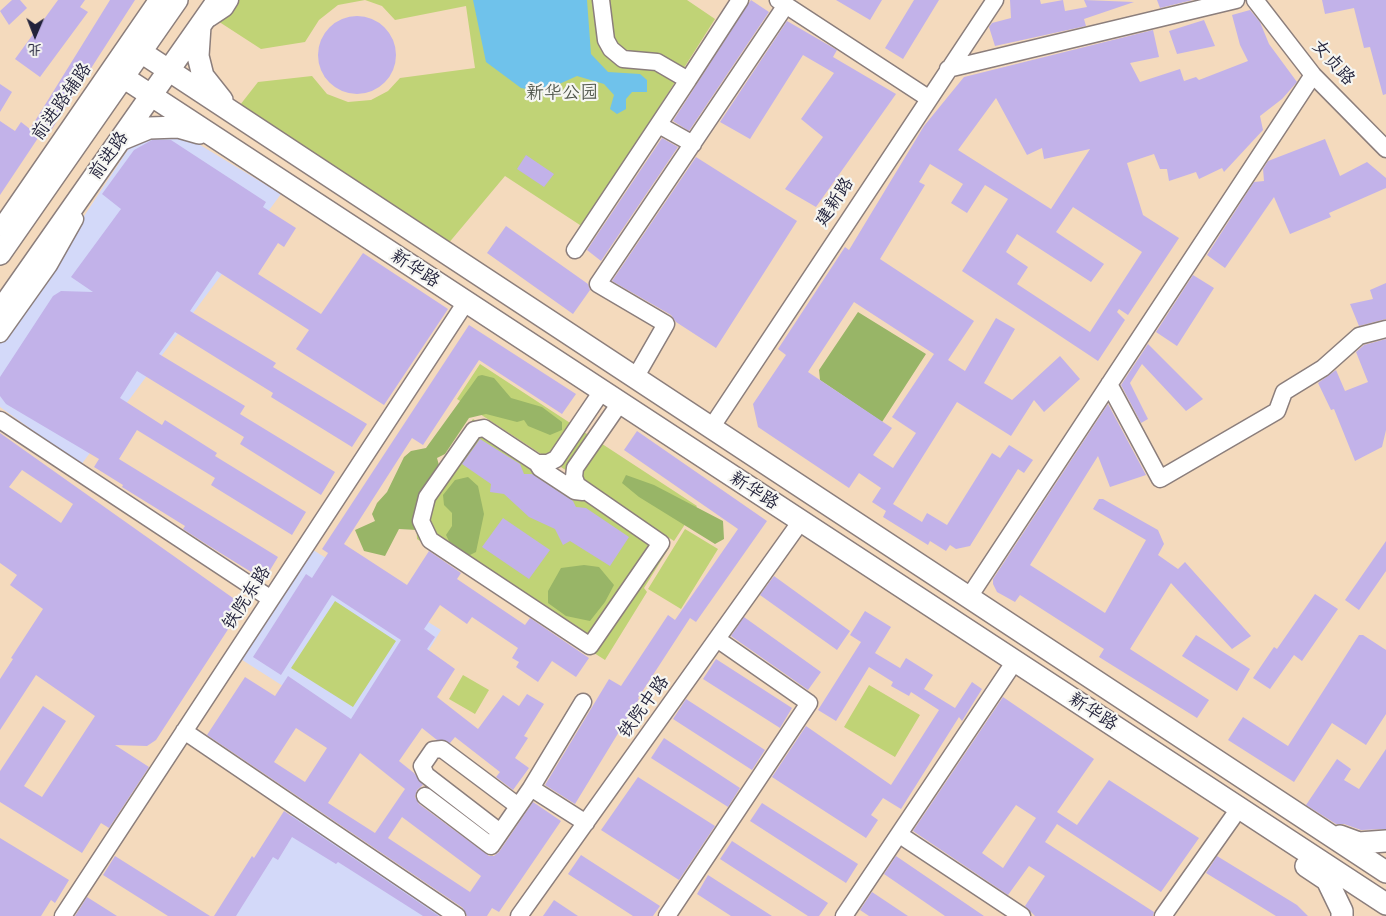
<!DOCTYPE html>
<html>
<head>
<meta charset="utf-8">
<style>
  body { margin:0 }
  #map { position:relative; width:1386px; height:916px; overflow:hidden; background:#f4dabd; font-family:"Shantell Sans","LXGW WenKai TC",sans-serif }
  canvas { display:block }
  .north { position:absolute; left:10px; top:10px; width:50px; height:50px; -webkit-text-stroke:4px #f6f6f2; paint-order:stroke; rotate:181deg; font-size:14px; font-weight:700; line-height:20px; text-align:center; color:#22223b }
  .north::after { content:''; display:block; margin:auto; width:18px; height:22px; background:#22223b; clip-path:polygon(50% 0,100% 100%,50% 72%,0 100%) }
</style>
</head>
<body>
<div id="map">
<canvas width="1386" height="916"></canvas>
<div class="north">北</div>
</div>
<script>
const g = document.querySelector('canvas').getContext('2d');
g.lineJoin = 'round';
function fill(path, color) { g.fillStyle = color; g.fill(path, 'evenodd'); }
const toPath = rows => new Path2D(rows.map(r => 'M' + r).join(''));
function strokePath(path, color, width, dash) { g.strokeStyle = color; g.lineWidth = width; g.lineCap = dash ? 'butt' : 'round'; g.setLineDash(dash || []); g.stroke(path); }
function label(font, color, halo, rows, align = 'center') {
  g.font = font + ' "Shantell Sans","LXGW WenKai TC",sans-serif'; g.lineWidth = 4.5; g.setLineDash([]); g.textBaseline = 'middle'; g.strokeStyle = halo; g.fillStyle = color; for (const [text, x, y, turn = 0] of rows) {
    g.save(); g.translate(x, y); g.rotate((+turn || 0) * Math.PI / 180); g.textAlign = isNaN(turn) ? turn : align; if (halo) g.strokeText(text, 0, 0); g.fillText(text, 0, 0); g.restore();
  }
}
const built = toPath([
  [152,134,187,137,281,194,81,465,0,407,0,343,133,142],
  [310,548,441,630,372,743,236,656],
  [297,808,457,916,224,916]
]);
const green = toPath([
  [218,0,687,0,715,19,583,227,505,176,442,251,233,114,258,82,312,76,327,94,348,102,371,100,388,91,400,78,475,68,466,6,395,20,382,6,365,0,338,5,319,20,305,42,261,49,207,14],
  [480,364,697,506,674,541,457,399],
  [473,419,669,548,644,588,647,592,605,660,417,539,416,518,421,493],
  [685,529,718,549,681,609,648,589],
  [335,601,396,641,353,707,291,668],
  [463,675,489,690,475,714,449,699],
  [869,685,920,715,895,757,844,727]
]);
const forest = toPath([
  [858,312,926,354,882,422,820,380,819,370],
  [482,375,494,378,511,398,542,407,562,422,562,430,550,435,528,426,524,420,517,422,486,414,469,418,445,454,437,458,443,480,432,512,417,530,399,529,385,556,364,551,355,530,375,521,372,514,377,503,387,492,404,457,411,451,426,448,478,376],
  [626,475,654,485,723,521,724,539,715,544,639,497,622,483],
  [468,477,478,486,484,514,476,552,468,556,451,545,446,535,452,526,452,513,444,505,443,495,455,480],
  [584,565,599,567,614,585,605,602,590,621,566,616,548,603,548,591,561,568]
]);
const water = toPath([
  [473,0,587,0,591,54,608,72,640,74,647,80,647,92,632,92,626,99,626,109,617,114,610,109,614,95,604,84,577,76,557,85,546,93,521,88,486,62]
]);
const building = toPath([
  [12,0,20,0,27,8,9,25,0,11],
  [58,0,85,0,80,7,88,12,40,77,15,59],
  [110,0,135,0,50,132,44,129,0,195,0,121,15,131,21,122,30,129],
  [751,0,769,12,689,131,673,121],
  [836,0,882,0,870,20],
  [914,0,939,0,903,59,885,48],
  [1010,0,1040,0,1041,4,1063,0,1065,11,1087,7,1084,0,1134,2,1084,19,1086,26,995,46,989,27,992,23,1011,18],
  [1157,0,1193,0,1160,8],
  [1322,0,1386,0,1386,94,1383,95,1370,47,1364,48,1354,8,1325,14],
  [1250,10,1260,22,1269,44,1297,82,1282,99,1260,116,1263,130,1224,172,1222,168,1199,179,1196,172,1169,181,1167,169,1160,169,1154,154,1127,163,1143,215,1179,238,1128,315,1119,309,1117,312,1125,320,1098,361,962,271,1008,199,985,185,967,213,951,203,963,184,930,164,919,182,925,185,880,259,974,321,948,360,965,371,996,318,1015,329,984,383,1012,400,1060,356,1080,379,1044,412,1034,400,1011,436,957,402,893,504,922,522,927,513,947,525,992,453,1000,458,1009,445,1033,460,1024,473,1018,469,970,546,956,549,950,545,946,551,930,541,928,545,883,517,886,511,872,502,881,488,859,473,849,488,758,427,753,404,786,355,778,349,845,247,849,250,924,126,964,77,1153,30,1159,57,1130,63,1140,82,1180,69,1184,81,1196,77,1199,80,1248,61,1240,45,1232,15],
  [996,98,1027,155,1042,148,1044,159,1090,149,1051,209,958,150],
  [1073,207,1142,252,1090,332,1017,284,1028,267,1006,252,1017,234,1091,282,1104,264,1056,232],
  [854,302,934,354,892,417,916,433,893,468,873,455,892,428,808,372],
  '318 55a39 39 0 1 1 78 0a39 39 0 1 1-78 0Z',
  [1204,20,1215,46,1177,54,1169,31],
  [787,21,837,50,833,57,896,94,816,207,785,189,823,137,801,119,834,73,803,55,750,139,720,122],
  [0,84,12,92,0,112],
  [662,138,678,147,601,261,587,250],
  [1325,139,1340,176,1367,162,1386,178,1386,188,1329,213,1331,217,1290,234,1274,197,1225,268,1207,255,1254,182,1264,181,1263,169,1268,161],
  [152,140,171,140,266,202,263,207,296,228,284,247,278,243,258,274,321,314,363,253,448,309,384,405,296,349,309,330,217,271,190,311,276,363,273,367,367,424,352,447,271,397,273,393,175,332,159,354,245,406,240,414,335,472,321,495,240,444,244,437,137,371,120,398,162,425,165,420,217,453,215,456,306,512,292,535,211,485,215,478,137,430,119,459,278,557,264,580,206,544,183,529,185,526,122,487,123,485,94,467,99,459,6,404,0,396,0,377,53,296,61,291,93,292,71,277,121,209,102,194,134,150],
  [526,155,554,174,544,187,517,169],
  [696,157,797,221,716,348,676,322,671,315,612,281],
  [506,226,588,284,590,290,573,314,487,253],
  [1193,275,1214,288,1177,346,1156,332],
  [1386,283,1386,319,1359,326,1350,304,1373,299,1370,290],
  [469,325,576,394,562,414,479,360,423,445,412,438,344,544,407,585,429,551,461,573,457,579,525,625,530,618,589,658,576,677,552,661,538,682,516,667,519,662,512,658,518,648,472,617,467,624,440,605,424,629,435,637,427,649,455,669,437,697,478,729,503,695,519,706,527,694,544,704,524,736,528,738,515,758,529,768,513,790,496,777,500,772,455,737,450,743,437,740,422,728,399,761,414,773,423,785,417,790,415,797,419,804,489,856,494,856,499,852,533,802,561,821,499,912,492,908,487,916,467,916,463,908,207,735,245,677,275,696,288,676,351,719,401,640,332,595,281,675,253,657,306,574,312,578,328,553,322,549],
  [296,728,327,748,305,782,274,762],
  [360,753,405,789,375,833,328,803],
  [402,817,481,876,470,892,388,838],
  [1386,339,1386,430,1382,447,1355,461,1334,409,1331,410,1318,383,1336,370,1345,391,1368,382,1356,352,1364,345],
  [1148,344,1203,399,1186,411,1142,364,1130,383,1148,419,1141,423,1121,385],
  [1108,404,1146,475,1110,487,1098,456,1030,565,1105,613,1146,540,1093,509,1099,499,1103,499,1158,530,1164,544,1158,555,1178,569,1185,562,1251,636,1232,649,1171,583,1130,649,1209,700,1197,718,1099,657,1104,649,1020,595,1015,602,997,592,993,584,993,579],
  [637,431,767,521,696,622,690,618,638,698,639,699,575,804,545,785,609,679,621,686,668,615,675,620,738,529,624,450],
  [0,433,240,603,240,611,156,740,147,746,115,745,149,767,109,828,101,823,82,853,0,802,0,771,43,706,66,721,24,786,42,797,95,716,36,675,0,730,0,679,13,659,11,658,43,609,10,585,17,575,0,563],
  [22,470,73,504,61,523,9,487],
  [480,439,520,464,524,474,532,474,573,501,576,507,586,508,629,537,610,566,570,541,563,545,555,529,529,517,504,494,490,492,491,484,462,464],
  [503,518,550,550,529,579,482,547],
  [1386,541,1386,571,1359,610,1345,600],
  [774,576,850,631,837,650,760,595],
  [1315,594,1338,609,1302,661,1294,655,1270,689,1253,678,1274,647,1277,649],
  [865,611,891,627,875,653,900,668,906,658,933,675,924,689,955,708,972,682,982,689,962,721,959,717,901,809,883,798,871,815,878,820,866,838,772,777,806,726,891,785,939,710,911,692,909,696,891,686,893,682,869,667,836,721,818,710,861,642,850,635],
  [744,617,821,672,808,690,731,636],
  [1196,635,1250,669,1237,691,1182,656],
  [1359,635,1363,635,1386,650,1386,714,1366,745,1332,723,1294,782,1228,740,1243,717,1288,746],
  [716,659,792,708,780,728,703,679],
  [1003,697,1094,759,1057,812,1077,825,1109,780,1199,838,1161,892,1057,824,1045,842,1154,912,1153,916,1035,916,1025,906,1045,876,1029,866,1008,895,913,831],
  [1016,805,1036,818,1003,868,982,853],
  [686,699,765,750,752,770,673,719],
  [664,738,740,788,728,807,651,758],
  [1386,749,1386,829,1361,830,1344,824,1336,824,1306,805,1337,759,1351,769,1344,780,1359,789],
  [638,777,715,826,679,880,601,830],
  [762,803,858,864,846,883,750,821],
  [284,811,439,916,423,916,338,862,336,864,292,837,278,860,273,857,236,916,214,916,252,856,254,858],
  [0,838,69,880,55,903,51,900,41,916,0,916],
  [732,841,828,903,819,916,808,916,720,859],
  [581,855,660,906,653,916,633,916,568,874],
  [115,856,210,916,168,916,103,875],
  [896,856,984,916,945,916,884,874],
  [1217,856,1297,905,1308,916,1276,916,1206,873],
  [708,875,772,916,731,916,697,894],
  [872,892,908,916,869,916,860,910],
  [87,897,117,916,75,916],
  [554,900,578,916,543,916]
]);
const minor = toPath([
  [778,0,928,98],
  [1255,0,1313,75,1386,149],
  [210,18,225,8,230,0],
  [948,69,1236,0],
  [688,80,740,0],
  [659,125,693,144],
  [0,228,157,0],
  [575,250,688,80,657,62,623,59,611,49,606,40,601,0],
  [0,334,49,265,75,219],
  [635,378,666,324,598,284,786,5],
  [1109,384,1160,479,1277,411,1284,392,1323,368,1359,336,1386,329],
  [602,391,556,459,548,463,537,463,484,428,474,430,427,497,421,521,430,540,590,646,661,543,577,485,574,477,575,468,620,403],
  [0,420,271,599],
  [711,428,995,0],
  [537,463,540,468,575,491,583,492],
  [969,597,1313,75],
  [184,731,457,916],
  [531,788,583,702],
  [425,796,491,846,531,788,586,823],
  [500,832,426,775,422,766,433,750,442,749,518,806],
  [906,839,1022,916],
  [63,916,466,302],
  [519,916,801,521],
  [667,916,809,703,717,639],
  [844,916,1015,661],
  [1163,916,1233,817]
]);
const major = toPath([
  [200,26,198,56,203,76,222,100],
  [141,52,1386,872],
  [123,77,1386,904],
  [120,140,149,128,178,127,199,133],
  [0,254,177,0],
  [0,311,218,0],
  [1340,836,1359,843,1386,841],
  [1306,866,1327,880,1342,911,1342,916]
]);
const streetNames = [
  ["女贞路",1333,63,48],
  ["前进路辅路",62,102,-55],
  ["前进路",109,156,-55],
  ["建新路",835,202,-57],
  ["新华路",415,269,33],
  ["新华路",754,491,33],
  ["铁院东路",247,598,-57],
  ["铁院中路",644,707,-54],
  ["新华路",1093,712,33]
];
const parkNames = [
  ["新华公园",562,93]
];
fill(built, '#d3d9f9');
fill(green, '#c0d376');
fill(forest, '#98b567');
fill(water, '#6fc2eb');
fill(building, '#c2b2e9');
strokePath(minor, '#8b7e7c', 19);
strokePath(major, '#8b7e7c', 24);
strokePath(minor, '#fff', 16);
strokePath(major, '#fff', 21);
label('18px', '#22223b', '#f6f6f2', streetNames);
label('18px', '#51574d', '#f6f6f2', parkNames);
</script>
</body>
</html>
